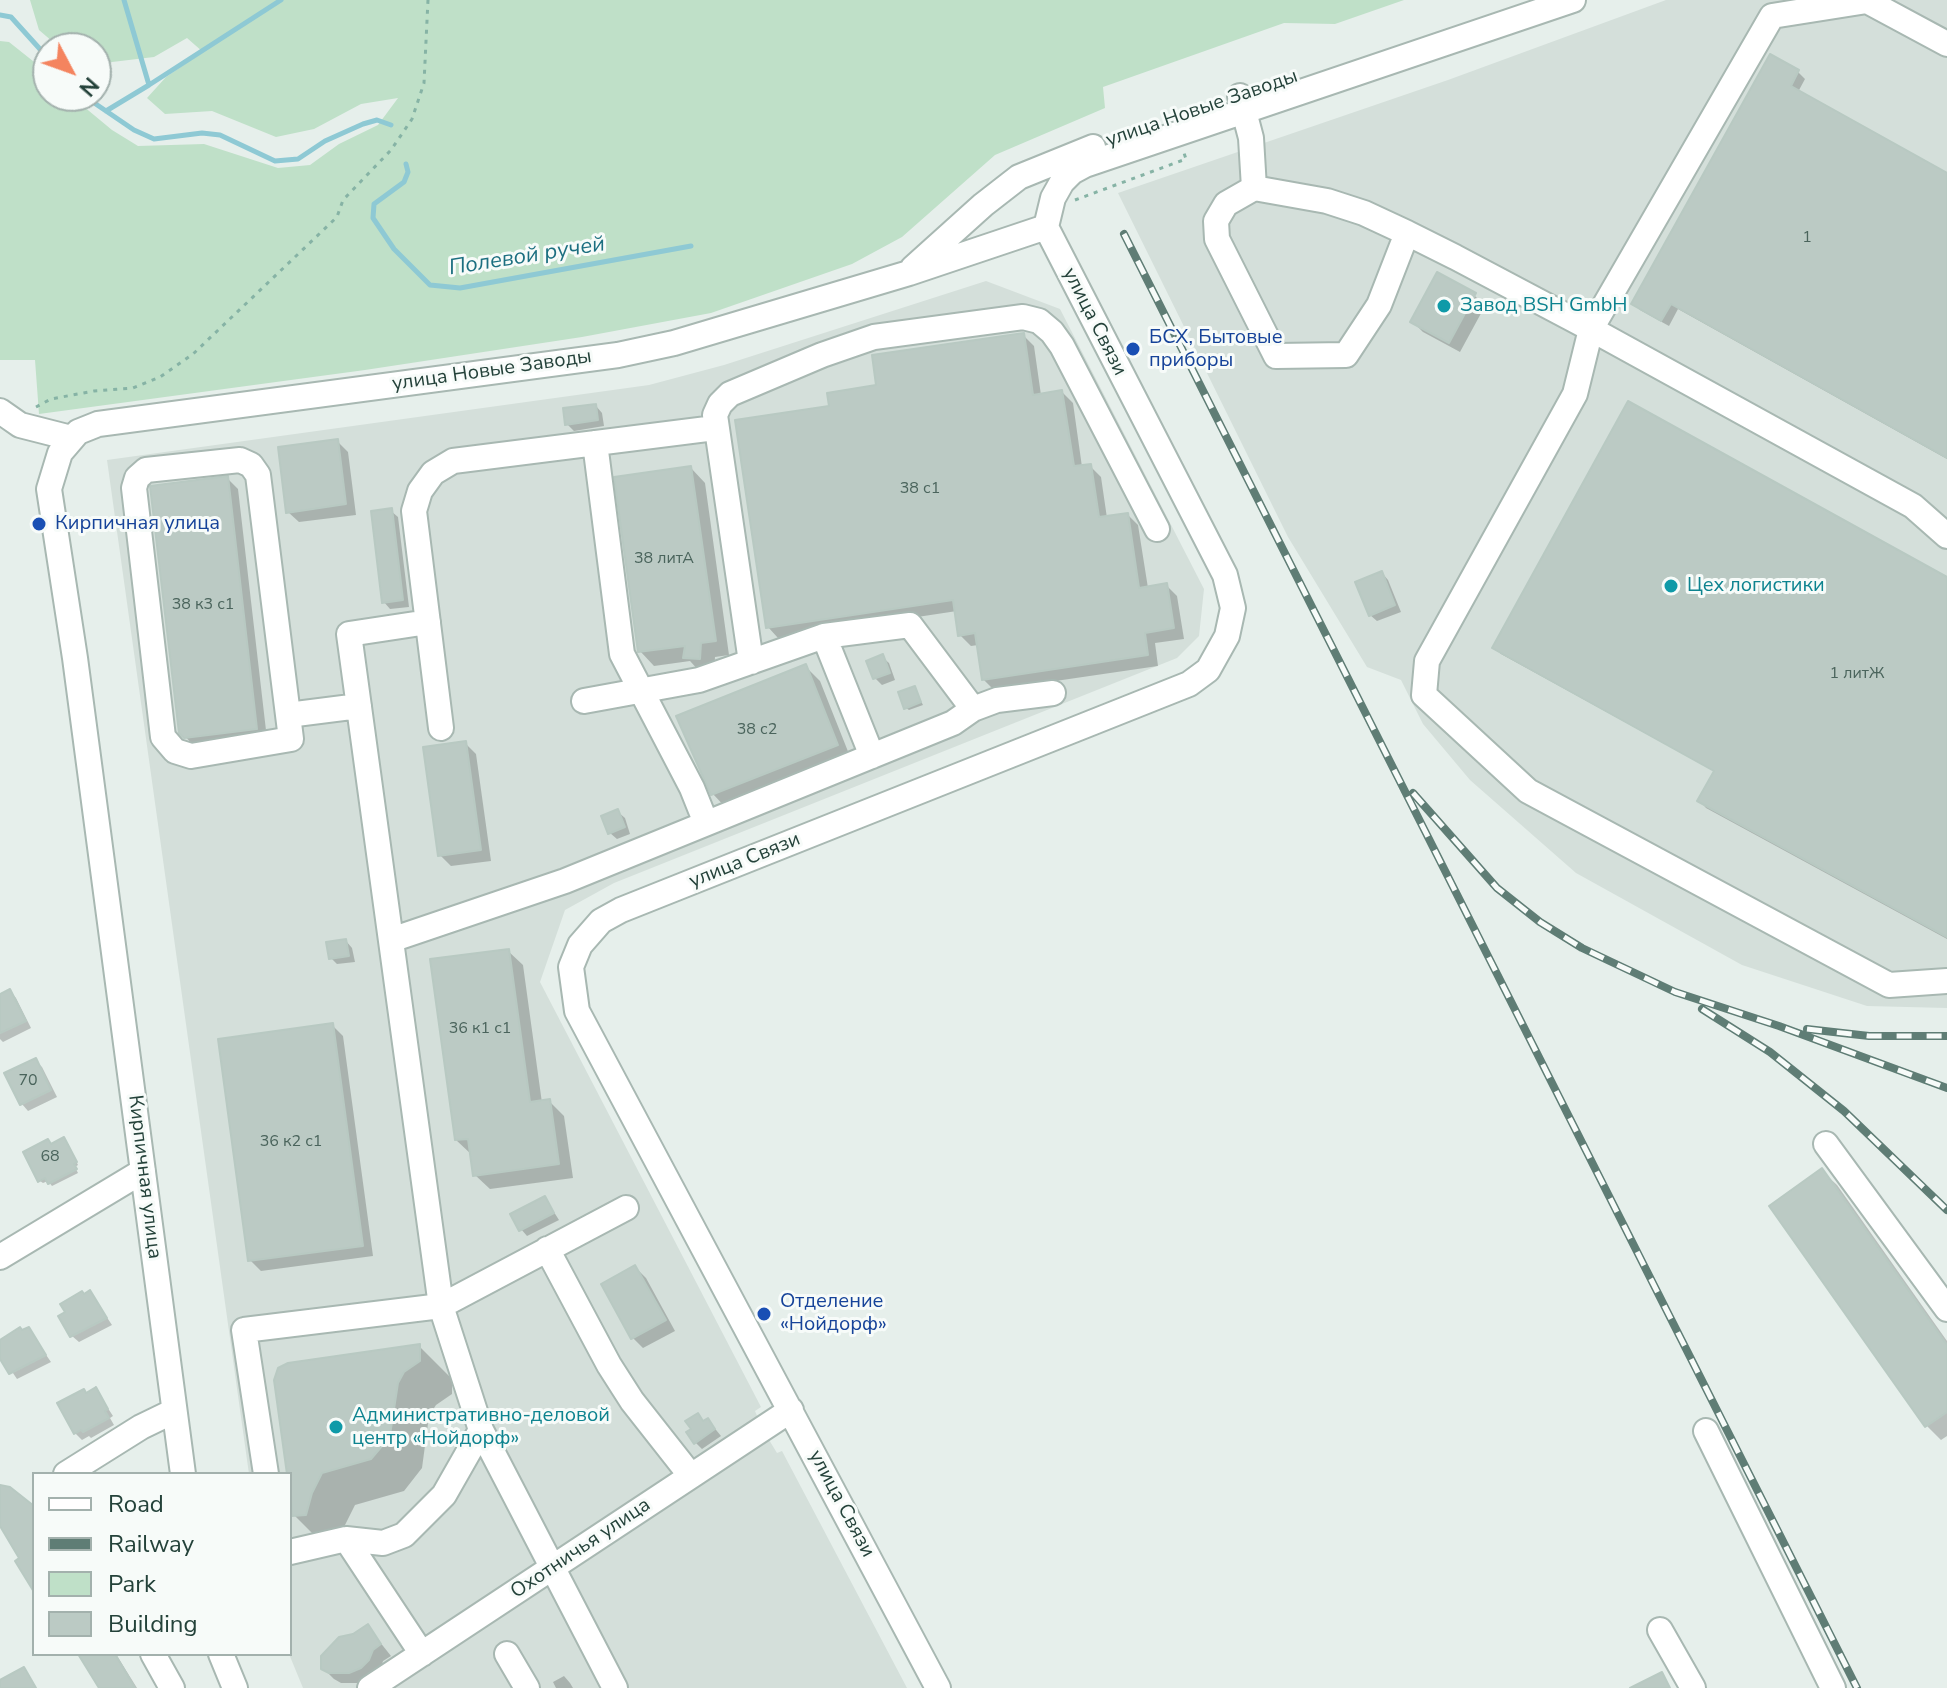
<!DOCTYPE html>
<html>
<head>
<meta charset="utf-8">
<style>
  body { margin:0 }
  #map { position:relative; width:1947px; height:1688px; overflow:hidden; background:#e6efeb; font-family:"Nunito Sans",sans-serif }
  canvas { display:block }
  .legend { position:absolute; left:32px; top:1472px; width:260px; height:184px; box-sizing:border-box; background:#f7fbf9; border:2px solid #a3b1ad; margin:0; padding:10px 14px; list-style:none; font-size:24px; color:#24423a }
  .legend li { display:flex; align-items:center; gap:16px; height:40px }
  .legend b { width:40px; border:2px solid #a3b1ad }
  .north { position:absolute; left:32px; top:32px; width:80px; height:80px; box-sizing:border-box; background:#f7fbf9; border:2px solid #a3b1ad; border-radius:50%; rotate:131deg; font-size:22px; font-weight:700; line-height:32px; text-align:center; color:#24423a }
  .north::after { content:''; display:block; margin:auto; width:28px; height:36px; background:#f4845f; clip-path:polygon(50% 0,100% 100%,50% 72%,0 100%) }
</style>
</head>
<body>
<div id="map">
<canvas width="1947" height="1688"></canvas>
<ul class="legend">
<li><b style="height:10px;background:#fff"></b>Road</li>
<li><b style="height:10px;background:#5f7d75"></b>Railway</li>
<li><b style="height:22px;background:#bfe0c8"></b>Park</li>
<li><b style="height:22px;background:#bbcac4"></b>Building</li>
</ul>
<div class="north">N</div>
</div>
<script>
const g = document.querySelector('canvas').getContext('2d');
g.lineJoin = 'round';
function fill(path, color) { g.fillStyle = color; g.fill(path, 'evenodd'); }
const toPath = rows => new Path2D(rows.map(r => 'M' + r).join(''));
function strokePath(path, color, width, dash) { g.strokeStyle = color; g.lineWidth = width; g.lineCap = dash ? 'butt' : 'round'; g.setLineDash(dash || []); g.stroke(path); }
function label(font, color, halo, rows, align = 'center') {
  g.font = font + ' "Nunito Sans",sans-serif'; g.lineWidth = 6; g.setLineDash([]); g.textBaseline = 'middle'; g.strokeStyle = halo; g.fillStyle = color; for (const [text, x, y, turn = 0] of rows) {
    g.save(); g.translate(x, y); g.rotate((+turn || 0) * Math.PI / 180); g.textAlign = isNaN(turn) ? turn : align; if (halo) g.strokeText(text, 0, 0); g.fillText(text, 0, 0); g.restore();
  }
}
const built = toPath([
  [1666,0,1947,0,1947,1008,1867,1006,1742,965,1576,873,1470,780,1423,724,1401,680,1367,667,1288,537,1118,193,1448,80],
  [986,281,1060,309,1204,589,1199,636,1177,658,614,883,565,910,540,982,761,1407,755,1411,763,1430,777,1453,782,1451,907,1688,303,1688,289,1654,290,1474,249,1474,107,460,649,385,724,365]
]);
const green = toPath([
  [30,0,1404,0,1335,24,1284,23,1103,87,1105,108,995,155,902,237,852,264,711,313,582,337,365,370,39,414,35,360,0,360,0,41,9,42,48,73,48,96,71,96,112,130,138,146,204,144,278,168,310,165,339,144,378,125,398,98,361,104,314,129,276,137,212,111,165,114,147,98,166,77,203,52,187,38,154,57,112,62,96,67,96,48,60,48,39,30]
]);
const shadow = toPath([
  [1771,57,1798,72,1805,79,1798,92,1947,175,1947,459,1678,309,1669,326,1640,310,1634,303],
  [1474,295,1485,306,1460,352,1423,332,1413,322],
  [1023,335,1034,346,1041,395,1062,392,1073,403,1082,467,1090,466,1101,477,1107,518,1128,515,1138,525,1148,588,1167,586,1177,596,1184,639,1155,643,1158,666,994,690,983,679,978,645,971,646,960,635,957,611,778,638,768,627,831,408,878,387],
  [596,406,602,413,604,426,574,431,567,424],
  [337,441,348,452,356,515,299,522,288,512],
  [691,468,705,483,729,655,715,657,714,673,700,672,690,661,654,666,640,651],
  [227,478,238,489,267,739,196,748,181,732],
  [391,511,398,517,409,607,390,609,384,602],
  [1382,573,1388,580,1401,612,1377,621,1370,615],
  [1947,579,1947,939,1706,808,1700,801,1716,772,1501,654,1494,648],
  [882,657,889,663,895,680,882,685,875,678],
  [805,666,820,681,851,759,727,809,713,794,679,717],
  [914,688,923,705,909,710,906,708],
  [465,743,476,754,491,861,451,866,440,855],
  [618,812,625,818,630,834,617,839,610,833],
  [346,941,352,948,355,962,337,964,331,958],
  [508,951,523,965,542,1103,550,1102,564,1116,573,1178,490,1189,475,1175,471,1154,456,1140],
  [10,991,16,998,31,1028,3,1042,0,1039,0,996],
  [332,1025,343,1036,373,1256,261,1271,250,1260],
  [35,1060,42,1067,57,1097,28,1111,22,1104],
  [67,1143,78,1165,75,1167,78,1173,52,1186,48,1181,43,1183,40,1181,51,1146],
  [1822,1171,1837,1185,1947,1341,1947,1436,1941,1440,1927,1426,1772,1206],
  [545,1198,559,1220,527,1236,521,1229],
  [635,1267,646,1278,675,1331,643,1348,633,1338],
  [90,1292,112,1325,79,1342,72,1336,84,1296],
  [28,1329,51,1362,17,1379,0,1354],
  [419,1346,452,1379,452,1394,436,1405,429,1416,422,1468,404,1491,355,1505,344,1527,338,1547,327,1548,294,1515,289,1474],
  [96,1390,113,1416,110,1418,114,1425,91,1438,89,1436,82,1440,75,1433,87,1395],
  [708,1420,721,1436,702,1449,695,1442],
  [368,1627,391,1656,383,1661,380,1671,361,1683,341,1683,334,1679,323,1668,354,1636],
  [81,1654,116,1654,137,1688,101,1688],
  [564,1676,570,1683,573,1688,556,1688,553,1682]
]);
const stream = toPath([
  [0,15,11,17,48,58],
  [149,85,281,0],
  [84,96,134,130,154,139,202,133,220,135,275,161,298,159,325,141,363,124,377,120,391,125],
  [106,111,149,85,124,0],
  [406,164,408,172,404,182,374,204,373,218,394,249,430,285,460,288,691,246]
]);
const building = toPath([
  [1770,54,1799,70,1791,86,1947,173,1947,458,1671,304,1661,321,1631,304,1770,54],
  [1437,272,1476,293,1449,343,1410,322,1437,272],
  [1024,333,1033,395,1062,390,1074,466,1091,464,1099,517,1128,513,1139,588,1167,583,1174,628,1145,633,1148,655,982,680,975,633,958,636,953,600,766,628,735,420,829,406,827,393,876,385,872,355,1024,333],
  [1628,401,1947,577,1947,937,1697,801,1714,771,1492,648,1628,401],
  [596,404,598,420,565,425,563,408,596,404],
  [338,439,346,504,286,513,278,447,338,439],
  [691,466,716,641,701,643,700,659,683,658,685,646,638,652,614,477,691,466],
  [228,476,257,729,184,738,179,733,150,486,228,476],
  [392,508,403,600,382,603,371,511,392,508],
  [1382,571,1395,605,1369,616,1355,582,1382,571],
  [883,654,890,673,873,679,866,661,883,654],
  [806,664,838,745,711,795,676,716,806,664],
  [915,686,921,702,904,709,898,692,915,686],
  [466,741,481,850,438,856,423,747,466,741],
  [618,809,625,827,608,834,601,816,618,809],
  [346,939,349,956,329,959,326,942,346,939],
  [509,949,530,1102,550,1099,559,1164,473,1176,468,1139,455,1140,430,959,509,949],
  [10,989,26,1021,0,1033,0,994,10,989],
  [333,1023,363,1246,248,1261,218,1039,333,1023],
  [36,1058,51,1090,20,1105,4,1073,36,1058],
  [64,1137,77,1162,74,1164,77,1169,48,1184,45,1178,38,1182,23,1152,48,1139,51,1144,64,1137],
  [1822,1168,1947,1345,1947,1412,1925,1427,1769,1206,1822,1168],
  [545,1196,554,1213,519,1231,510,1214,545,1196],
  [635,1265,666,1320,631,1339,601,1284,635,1265],
  [90,1290,107,1318,70,1337,58,1316,65,1312,60,1304,82,1291,84,1294,90,1290],
  [20,1327,22,1330,29,1327,46,1355,9,1374,0,1359,0,1340,20,1327],
  [420,1344,420,1361,404,1372,398,1383,390,1435,382,1446,371,1459,322,1473,312,1493,306,1515,292,1516,290,1474,287,1474,274,1380,278,1368,288,1363,420,1344],
  [96,1387,108,1409,105,1411,109,1418,83,1432,81,1430,74,1434,57,1403,84,1389,86,1393,96,1387],
  [698,1413,703,1421,708,1418,715,1429,694,1444,686,1432,691,1429,685,1421,698,1413],
  [0,1485,10,1487,34,1506,34,1592,15,1561,19,1558,0,1526,0,1485],
  [368,1624,381,1644,373,1650,369,1660,361,1668,349,1673,329,1673,321,1669,321,1656,339,1637,353,1634,368,1624],
  [78,1654,115,1654,135,1688,99,1688,78,1654],
  [24,1667,36,1688,0,1688,0,1680,24,1667],
  [1662,1672,1670,1688,1630,1688,1662,1672]
]);
const path = toPath([
  [1075,200,1186,159,1184,153],
  [36,407,51,399,94,391,133,388,160,377,193,354,337,217,343,200,391,150,412,119,424,83,428,0]
]);
const minor = toPath([
  [1947,44,1867,1,1772,16,1591,329,1575,394,1427,661,1424,695,1528,791,1889,985,1947,981],
  [1240,96,1251,138,1254,188],
  [1407,233,1379,305,1346,355,1276,356,1217,239,1216,221,1226,204,1254,188,1327,201,1364,213,1407,233,1455,257,1591,329,1913,506,1947,536],
  [913,268,983,205,1019,177,1093,147],
  [0,411,20,425,71,438],
  [595,443,622,654,692,788,706,823],
  [240,460,251,465,258,475,291,739,191,756,175,751,163,737,134,488,137,478,146,470,240,460],
  [428,622,349,634,441,1306,481,1430,615,1688],
  [824,636,872,756],
  [751,662,715,415,720,404,730,394,822,355,874,337,1023,317,1039,321,1052,332,1062,346,1157,529],
  [584,701,699,680,824,636,910,625,973,709],
  [288,715,359,706],
  [441,728,414,511,420,491,433,473,453,461,715,428],
  [391,940,565,881,953,723,973,709,997,700,1053,693],
  [1826,1144,1947,1309],
  [547,1249,609,1365,632,1401,691,1476],
  [0,1257,143,1171],
  [1706,1431,1833,1688],
  [66,1474,141,1427,174,1411],
  [183,1474,75,658,49,489,60,453,78,432,98,424,618,355,674,343,909,273,1046,227],
  [266,1474,244,1330,441,1306,626,1208],
  [346,1539,383,1543,404,1535,444,1495,481,1430],
  [290,1552,346,1539,422,1654],
  [1660,1630,1693,1688],
  [153,1654,172,1688],
  [221,1654,235,1688],
  [507,1654,527,1688],
  [370,1688,791,1410],
  [938,1688,577,1011,571,967,580,945,601,921,621,910,1189,684,1208,670,1227,636,1233,608,1225,575,1046,227,1053,198,1062,182,1072,172,1085,165,1573,0]
]);
const rail = toPath([
  [1124,234,1857,1688],
  [1413,793,1497,888,1540,922,1582,948,1675,992,1779,1026,1947,1088],
  [1702,1009,1770,1052,1844,1111,1947,1210],
  [1807,1029,1869,1036,1947,1036]
]);
const markers = [
  [1444,306,8,"#0f9aa8"],
  [1133,349,8,"#1a4fb4"],
  [39,524,8,"#1a4fb4"],
  [1671,586,8,"#0f9aa8"],
  [764,1314,8,"#1a4fb4"],
  [336,1427,8,"#0f9aa8"]
];
const numberNames = [
  ["1",1807,238],
  ["38 с1",920,489],
  ["38 литА",664,559],
  ["38 к3 с1",203,605],
  ["1 литЖ",1857,674],
  ["38 с2",757,730],
  ["36 к1 с1",480,1029],
  ["70",28,1081],
  ["36 к2 с1",291,1142],
  ["68",50,1157]
];
const streetNames = [
  ["улица Новые Заводы",1202,109,-19],
  ["улица Связи",1094,322,63],
  ["улица Новые Заводы",492,371,-8],
  ["улица Связи",745,861,-22],
  ["Кирпичная улица",144,1177,83],
  ["улица Связи",841,1504,62],
  ["Охотничья улица",581,1549,-34]
];
const cultureNames = [
  ["Завод BSH GmbH",1460,306],
  ["Цех логистики",1687,586],
  ["Административно-деловой",352,1416],
  ["центр «Нойдорф»",352,1439]
];
const transitNames = [
  ["БСХ, Бытовые",1149,338],
  ["приборы",1149,361],
  ["Кирпичная улица",55,524],
  ["Отделение",780,1302],
  ["«Нойдорф»",780,1325]
];
const waterNames = [
  ["Полевой ручей",527,257,-9]
];
fill(built, '#d4dfda');
fill(green, '#bfe0c8');
fill(shadow, '#0003');
strokePath(stream, '#8ec9d4', 5);
fill(building, '#bbcac4');
strokePath(building, '#b8c9c2', 2);
strokePath(minor, '#a8b8b2', 28);
strokePath(path, '#86b3a5', 3, [4, 6]);
strokePath(minor, '#fff', 24);
strokePath(rail, '#5f7d75', 8);
strokePath(rail, '#f7fbf9', 5, [15]);
for (const [x, y, r, color] of markers) { const dot = new Path2D(); dot.arc(x, y, r, 0, 2 * Math.PI); g.fillStyle = color; g.fill(dot); strokePath(dot, '#f7fbf9', 3); }
label('16px', '#4a645c', null, numberNames);
label('20px', '#24423a', '#f7fbf9', streetNames);
label('20px', '#0d838f', '#f7fbf9', cultureNames, 'left');
label('20px', '#164399', '#f7fbf9', transitNames, 'left');
label('italic 22px', '#1c6f80', '#f7fbf9', waterNames);
</script>
</body>
</html>
